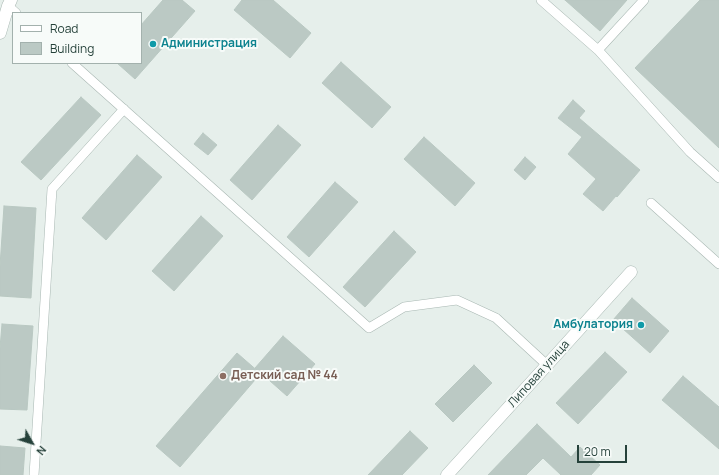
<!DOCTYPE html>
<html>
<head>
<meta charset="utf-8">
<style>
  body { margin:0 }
  #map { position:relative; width:719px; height:475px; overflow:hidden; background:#e6efeb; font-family:Manrope,sans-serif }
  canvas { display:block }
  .legend { position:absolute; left:12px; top:12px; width:130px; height:52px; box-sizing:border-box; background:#f7fbf9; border:1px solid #a3b1ad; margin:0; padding:5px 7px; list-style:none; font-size:12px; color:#25413a }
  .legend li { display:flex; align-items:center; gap:8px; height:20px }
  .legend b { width:20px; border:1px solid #a3b1ad }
  .north { position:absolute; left:12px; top:423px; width:40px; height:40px; -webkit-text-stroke:3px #f7fbf9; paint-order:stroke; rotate:129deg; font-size:11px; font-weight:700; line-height:16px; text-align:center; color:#25413a }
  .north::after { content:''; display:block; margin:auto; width:14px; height:18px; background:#25413a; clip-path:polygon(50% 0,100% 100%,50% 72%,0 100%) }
  .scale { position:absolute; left:577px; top:445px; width:50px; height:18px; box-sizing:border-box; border:2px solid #25413a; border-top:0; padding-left:5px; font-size:12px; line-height:14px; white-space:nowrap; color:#25413a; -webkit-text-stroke:3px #f7fbf9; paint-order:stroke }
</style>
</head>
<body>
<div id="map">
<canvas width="719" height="475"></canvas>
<ul class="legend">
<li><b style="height:5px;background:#fff"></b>Road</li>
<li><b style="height:11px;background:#bbc9c4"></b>Building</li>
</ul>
<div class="north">N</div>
<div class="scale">20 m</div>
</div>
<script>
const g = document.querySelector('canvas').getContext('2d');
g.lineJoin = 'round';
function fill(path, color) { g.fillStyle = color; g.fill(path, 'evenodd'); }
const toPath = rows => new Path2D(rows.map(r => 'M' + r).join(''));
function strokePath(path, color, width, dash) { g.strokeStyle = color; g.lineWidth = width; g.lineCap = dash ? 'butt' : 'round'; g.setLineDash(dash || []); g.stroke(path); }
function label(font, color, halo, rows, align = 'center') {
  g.font = font + ' Manrope,sans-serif'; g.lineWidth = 4; g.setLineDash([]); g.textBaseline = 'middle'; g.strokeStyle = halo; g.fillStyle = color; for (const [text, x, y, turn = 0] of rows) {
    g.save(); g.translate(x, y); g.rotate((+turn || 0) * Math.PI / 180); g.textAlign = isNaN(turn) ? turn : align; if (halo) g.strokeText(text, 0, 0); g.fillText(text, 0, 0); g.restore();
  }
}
const building = toPath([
  [163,0,182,0,195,11,135,79,117,63,141,63,141,25,163,0],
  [242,0,273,0,311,33,290,58,234,10,242,0],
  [565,0,627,0,600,31,565,0],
  [700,0,719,0,719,148,635,68,700,0],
  [341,62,391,107,372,128,322,83,341,62],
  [81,97,101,115,41,180,21,162,81,97],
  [573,100,585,111,579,118,640,170,617,197,616,196,603,211,583,194,596,179,568,154,582,137,558,118,573,100],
  [278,125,301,145,252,200,230,180,278,125],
  [203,133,217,145,208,155,194,144,203,133],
  [424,137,475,183,455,206,404,159,424,137],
  [137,155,162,177,106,240,82,218,137,155],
  [525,157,536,167,525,180,514,170,525,157],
  [335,182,358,202,309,257,287,237,335,182],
  [4,206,36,208,31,298,0,296,0,266,4,206],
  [201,216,223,236,174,291,152,271,201,216],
  [394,231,416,252,365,307,343,287,394,231],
  [632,298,669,331,650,353,613,320,632,298],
  [2,324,33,326,27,410,0,409,0,348,2,324],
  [283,336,315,364,287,396,261,373,180,467,156,446,237,353,260,373,255,368,283,336],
  [605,352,627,372,578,424,556,403,605,352],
  [474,365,492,383,453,422,435,404,474,365],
  [683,376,719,407,719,449,662,400,683,376],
  [537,424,571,457,580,447,600,465,591,475,561,475,543,458,526,475,488,475,537,424],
  [410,431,428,448,402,475,368,475,410,431],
  [0,446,25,448,23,475,0,475,0,446]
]);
const service = toPath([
  [541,0,598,50,690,152,719,178],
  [8,6,16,13],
  [598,50,644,0],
  [72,63,369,328,404,307,457,300,496,318,547,365],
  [651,203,719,264],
  [34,475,52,189,124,109]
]);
const minor = toPath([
  [0,33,8,6,11,0],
  [447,475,547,365,631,272]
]);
const markers = [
  [153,44,4,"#0f9aa8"],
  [641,325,4,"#0f9aa8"],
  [223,376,4,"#8d6e63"]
];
const cultureNames = [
  ["Администрация",161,44],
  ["Амбулатория",633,325,"right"]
];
const streetNames = [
  ["Липовая улица",539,374,-48]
];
const educationNames = [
  ["Детский сад № 44",231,376]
];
fill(building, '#bbc9c4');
strokePath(building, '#b9c8c2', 1);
strokePath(service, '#a8b7b2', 10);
strokePath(minor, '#a8b7b2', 13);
strokePath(service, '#fff', 9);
strokePath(minor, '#fff', 12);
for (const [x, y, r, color] of markers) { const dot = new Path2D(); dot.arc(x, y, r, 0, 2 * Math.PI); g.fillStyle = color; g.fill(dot); strokePath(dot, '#f7fbf9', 1.5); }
label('bold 12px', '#0d838f', '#f7fbf9', cultureNames, 'left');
label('12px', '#25413a', '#f7fbf9', streetNames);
label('bold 12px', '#785e54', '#f7fbf9', educationNames, 'left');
</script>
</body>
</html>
